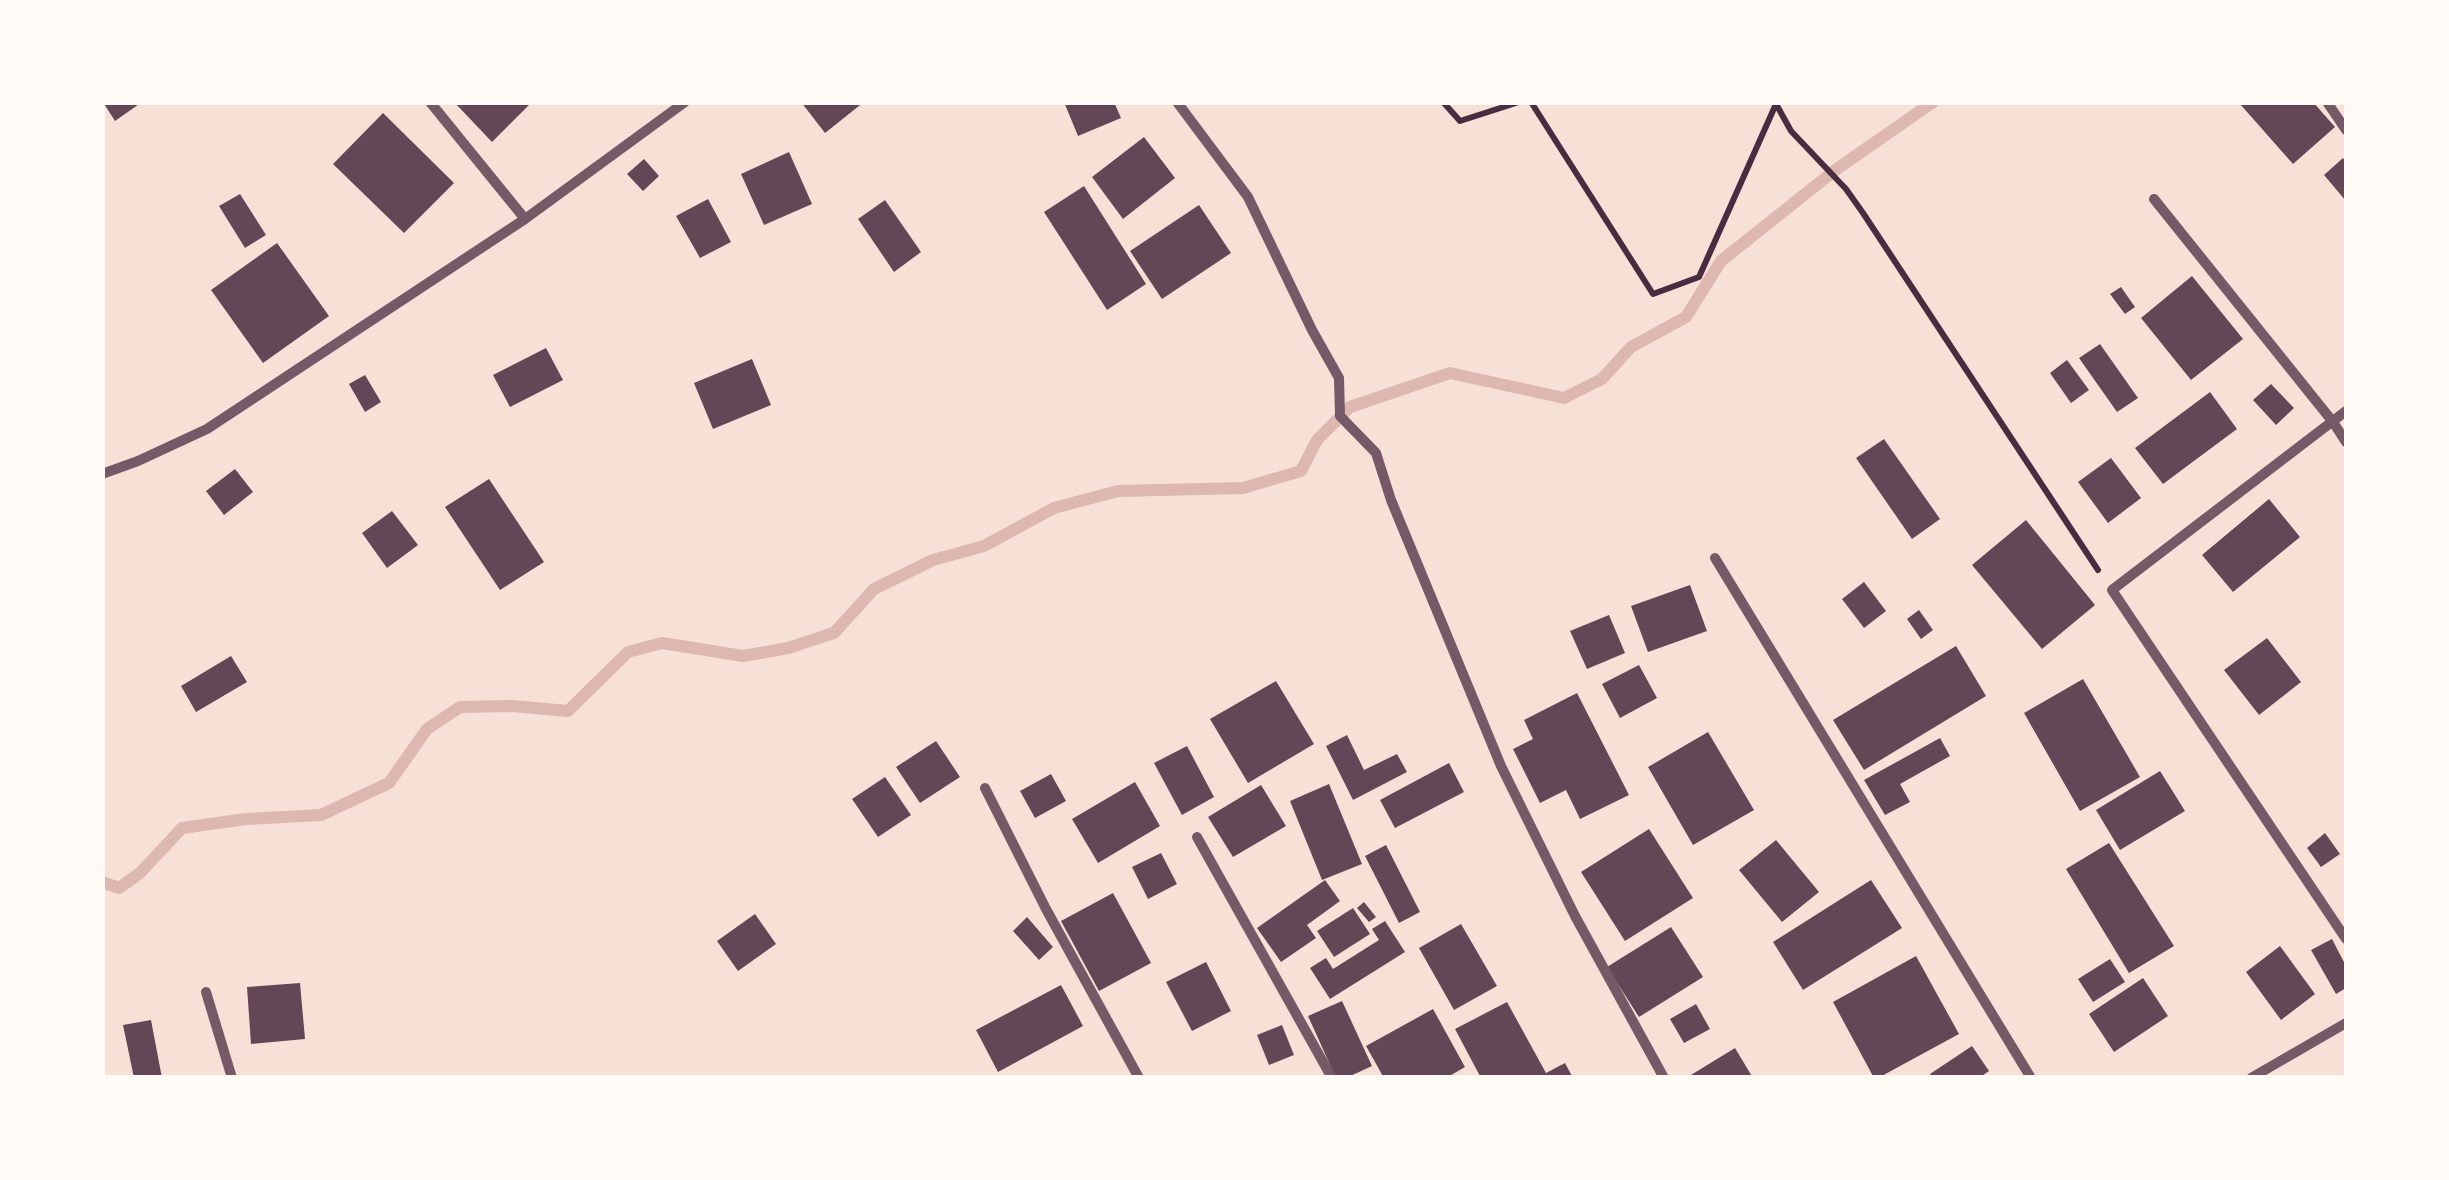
<!DOCTYPE html>
<html>
<head>
<meta charset="utf-8">
<style>
  body { margin:0 }
  #map { position:relative; width:2449px; height:1180px; overflow:hidden; background:#f7e1d7; font-family:Rubik,sans-serif }
  canvas { display:block }
  .frame { position:absolute; inset:0; border:105px solid #fffaf5; pointer-events:none }
</style>
</head>
<body>
<div id="map">
<canvas width="2449" height="1180"></canvas>
<div class="frame"></div>
</div>
<script>
const g = document.querySelector('canvas').getContext('2d');
g.lineJoin = 'round';
const toPath = rows => new Path2D(rows.map(r => 'M' + r).join(''));
function strokePath(path, color, width, dash) { g.strokeStyle = color; g.lineWidth = width; g.lineCap = dash ? 'butt' : 'round'; g.setLineDash(dash || []); g.stroke(path); }
function fill(path, color) { g.fillStyle = color; g.fill(path, 'evenodd'); }
const stream = toPath([
  [102,882,119,888,140,873,182,828,246,819,321,815,389,783,427,729,460,707,512,706,568,711,628,652,662,643,743,656,788,648,834,633,874,589,933,560,984,546,1054,508,1118,491,1243,488,1301,471,1317,440,1350,407,1450,373,1564,398,1602,379,1631,347,1686,317,1721,261,1834,171,1933,102]
]);
const building = toPath([
  [103,102,142,102,115,121],
  [454,102,532,102,492,142],
  [801,102,864,102,825,133],
  [1064,102,1114,102,1121,118,1078,136],
  [2242,102,2313,102,2335,127,2293,164,2240,104],
  [383,113,454,183,404,233,333,164],
  [1144,137,1175,178,1123,219,1092,177],
  [789,152,812,204,764,225,741,174],
  [2343,158,2346,162,2346,201,2324,175],
  [644,159,659,176,643,191,627,174],
  [1084,186,1146,284,1107,310,1044,212],
  [240,194,266,235,245,248,219,206],
  [708,199,731,242,700,258,676,216],
  [885,200,921,252,894,272,858,219],
  [1199,205,1231,253,1162,299,1130,251],
  [277,243,329,316,263,363,211,290],
  [2192,276,2243,339,2191,380,2141,318],
  [2121,287,2135,307,2125,314,2110,294],
  [2100,344,2138,398,2117,412,2079,358],
  [546,348,563,380,510,407,493,375],
  [752,359,771,405,713,429,694,383],
  [2067,360,2089,390,2071,403,2050,373],
  [365,375,381,402,365,412,349,384],
  [2271,384,2294,408,2276,425,2253,400],
  [2210,392,2237,429,2163,484,2135,448],
  [1884,439,1940,519,1912,539,1856,458],
  [2111,458,2141,498,2108,523,2078,482],
  [235,469,253,492,224,515,206,491],
  [489,479,544,562,500,590,445,507],
  [2269,499,2300,537,2233,592,2202,555],
  [392,511,418,545,387,568,362,533],
  [2026,520,2095,605,2042,649,1972,565],
  [1864,582,1886,611,1864,628,1842,599],
  [1690,585,1707,631,1648,652,1631,606],
  [1919,610,1933,630,1921,639,1907,619],
  [1609,615,1625,653,1587,669,1570,631],
  [2267,638,2301,682,2259,715,2224,670],
  [1956,646,1986,696,1864,770,1833,720],
  [231,656,247,682,196,712,181,686],
  [1639,665,1657,698,1620,718,1602,684],
  [2083,679,2140,777,2080,811,2024,713],
  [1276,681,1314,744,1248,783,1210,719],
  [1577,693,1629,795,1580,819,1566,790,1540,803,1513,749,1533,739,1524,720],
  [1708,732,1754,810,1693,845,1648,767],
  [1347,735,1364,770,1397,754,1407,772,1353,800,1326,746],
  [1940,738,1950,756,1900,784,1910,802,1885,815,1864,780],
  [936,741,960,777,920,803,896,767],
  [1187,746,1214,797,1182,815,1154,763],
  [1449,763,1464,792,1395,828,1380,800],
  [2160,771,2185,811,2120,850,2096,810],
  [1051,774,1066,801,1035,818,1020,791],
  [885,777,911,815,878,837,852,799],
  [1135,782,1160,826,1098,863,1072,819],
  [1329,784,1362,864,1322,880,1290,801],
  [1261,785,1286,826,1233,857,1208,817],
  [1649,829,1693,898,1625,941,1581,872],
  [2325,833,2340,854,2321,867,2307,848],
  [1776,840,1819,892,1782,922,1739,870],
  [2109,843,2174,946,2129,973,2066,869],
  [1386,845,1420,912,1399,923,1365,856],
  [1161,853,1177,884,1148,899,1132,867],
  [1325,880,1340,901,1307,925,1316,938,1281,962,1257,928],
  [1871,880,1902,928,1803,990,1773,942],
  [1113,893,1151,963,1099,991,1061,921],
  [1364,902,1376,917,1369,922,1357,908],
  [1353,908,1370,934,1334,957,1317,931],
  [755,914,776,944,738,971,717,941],
  [1027,917,1053,947,1039,960,1013,931],
  [1385,921,1405,952,1330,999,1310,968,1326,958,1333,969,1379,940,1372,929],
  [1461,924,1497,986,1454,1010,1419,948],
  [1671,927,1703,977,1639,1017,1607,967],
  [2332,939,2346,966,2346,988,2336,994,2311,950],
  [2280,946,2315,994,2281,1020,2246,972],
  [1916,956,1959,1034,1878,1078,1874,1078,1833,1002],
  [2110,959,2125,982,2093,1002,2078,979],
  [1206,962,1231,1011,1192,1031,1166,982],
  [2143,978,2168,1016,2114,1052,2089,1014],
  [300,983,305,1039,251,1044,247,987],
  [1061,985,1083,1026,998,1072,976,1030],
  [1342,1001,1372,1066,1346,1078,1336,1078,1308,1016],
  [1507,1002,1546,1073,1565,1063,1573,1078,1481,1078,1455,1029],
  [1696,1004,1710,1029,1684,1043,1670,1019],
  [1433,1009,1465,1067,1446,1078,1384,1078,1366,1046],
  [151,1020,162,1078,134,1078,123,1025],
  [1282,1025,1294,1055,1269,1065,1257,1035],
  [1972,1046,1989,1071,1979,1078,1932,1078,1930,1074],
  [1735,1048,1753,1078,1686,1078]
]);
const path = toPath([
  [1443,102,1460,121,1519,102],
  [1531,102,1653,294,1699,277,1776,104],
  [1775,102,1791,131,1846,189,1863,213,2098,570]
]);
const minor = toPath([
  [430,102,525,219],
  [1177,102,1248,197,1312,330,1339,378,1340,416,1376,453,1391,500,1501,766,1575,916,1664,1078],
  [2327,102,2346,130],
  [2154,199,2333,422,2346,442],
  [2346,411,2112,590,2346,939],
  [102,474,138,461,207,429,525,219,685,102],
  [1715,558,2031,1078],
  [985,788,1046,909,1139,1078],
  [1197,837,1332,1078],
  [206,992,232,1078],
  [2251,1078,2346,1023]
]);
strokePath(stream, '#dcb8b0', 12);
fill(building, '#644757');
strokePath(path, '#4a2c40', 6);
strokePath(minor, '#755966', 10);
</script>
</body>
</html>
